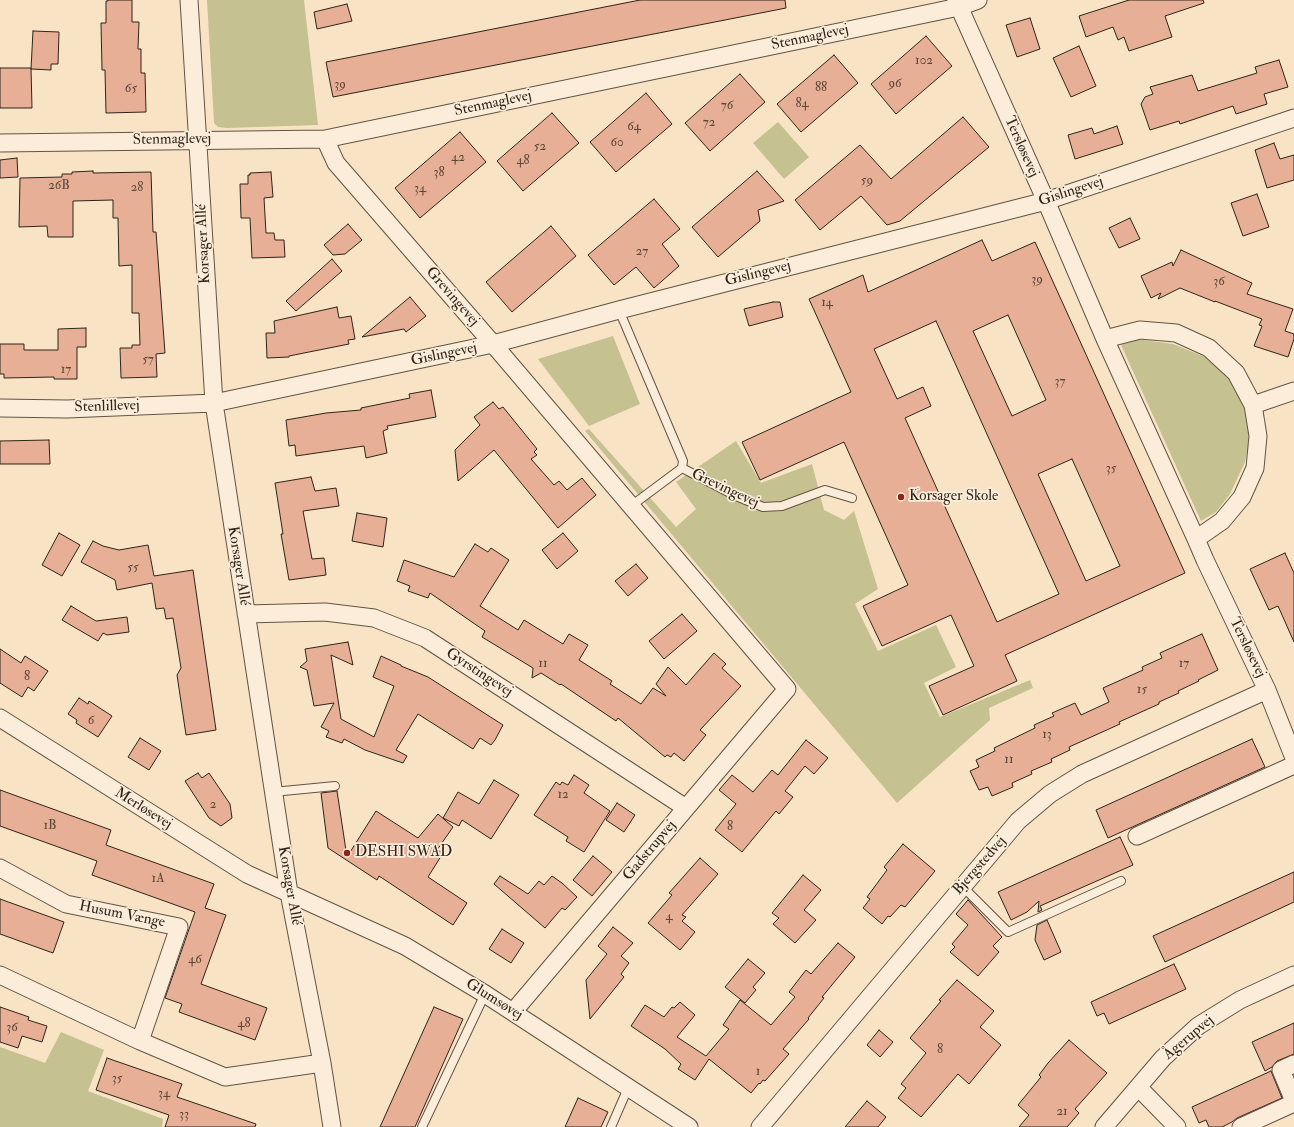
<!DOCTYPE html>
<html>
<head>
<meta charset="utf-8">
<style>
  body { margin:0 }
  canvas { display:block; background:#f9e3c5 }
</style>
</head>
<body>
<canvas width="1294" height="1127"></canvas>
<script>
const g = document.querySelector('canvas').getContext('2d');
g.lineJoin = 'round';
function fill(path, color) { g.fillStyle = color; g.fill(path, 'evenodd'); }
const toPath = rows => new Path2D(rows.map(r => 'M' + r).join(''));
function strokePath(path, color, width, dash) { g.strokeStyle = color; g.lineWidth = width; g.lineCap = dash ? 'butt' : 'round'; g.setLineDash(dash || []); g.stroke(path); }
function label(font, color, halo, rows, align = 'center') {
  g.font = font + ' "IM FELL Double Pica",serif'; g.lineWidth = 3.5; g.setLineDash([]); g.textBaseline = 'middle'; g.strokeStyle = halo; g.fillStyle = color; for (const [text, x, y, turn = 0] of rows) {
    g.save(); g.translate(x, y); g.rotate((+turn || 0) * Math.PI / 180); g.textAlign = isNaN(turn) ? turn : align; if (halo) g.strokeText(text, 0, 0); g.fillText(text, 0, 0); g.restore();
  }
}
const green = toPath([
  [207,0,304,0,318,125,227,128,218,127,214,123],
  [778,122,809,157,784,179,753,143],
  [613,336,640,404,589,426,538,359],
  [1136,339,1173,344,1205,357,1229,378,1244,408,1250,437,1245,462,1230,494,1216,512,1201,521,1121,345],
  [589,429,676,527,696,509,676,482,736,441,761,483,812,464,824,510,844,520,854,511,878,589,855,604,878,651,936,625,956,667,924,683,940,717,1030,680,1033,688,989,708,990,720,897,803,585,431],
  [61,1032,104,1050,88,1091,163,1119,162,1127,0,1127,0,1047,45,1063]
]);
const building = toPath([
  [108,0,132,0,132,22,139,22,138,49,141,49,141,73,145,73,146,112,106,113,105,70,102,70,101,23,106,23,106,1,108,1,108,0],
  [640,0,785,0,786,8,333,97,326,62,640,0],
  [1129,0,1203,0,1204,3,1165,16,1172,37,1129,51,1124,37,1118,40,1113,27,1086,37,1079,16,1129,0],
  [347,4,352,21,317,29,314,12,347,4],
  [1030,18,1040,49,1017,57,1006,25,1030,18],
  [33,31,59,32,58,64,51,64,51,70,31,69,33,31],
  [926,36,952,66,896,114,871,84,926,36],
  [1079,46,1096,86,1071,97,1053,58,1079,46],
  [834,55,858,83,801,132,777,104,834,55],
  [1279,60,1288,87,1264,94,1267,104,1236,114,1233,106,1180,124,1179,121,1150,130,1141,104,1145,97,1153,94,1150,87,1192,75,1198,91,1257,73,1255,67,1279,60],
  [0,68,31,68,32,108,0,108,0,68],
  [740,74,765,102,710,151,685,123,740,74],
  [646,93,672,124,616,172,590,142,646,93],
  [552,113,579,143,523,191,497,161,552,113],
  [963,117,989,147,900,221,887,225,861,196,820,230,795,200,860,145,891,179,963,117],
  [1117,126,1123,144,1075,159,1068,135,1092,128,1094,134,1117,126],
  [460,132,486,162,420,218,395,188,460,132],
  [1274,143,1280,159,1294,155,1294,180,1267,188,1255,150,1274,143],
  [17,158,18,177,0,178,0,160,17,158],
  [93,171,93,173,151,172,153,232,156,232,165,353,156,354,157,377,121,378,120,348,132,348,132,345,140,345,139,313,132,313,132,265,119,266,118,218,113,218,113,200,73,201,73,237,48,237,47,226,19,227,20,178,62,177,62,174,72,174,72,172,93,171],
  [757,171,784,201,758,210,760,221,718,257,692,227,757,171],
  [271,172,273,197,264,198,266,233,274,233,275,240,284,240,285,257,252,258,250,218,241,218,240,184,248,184,248,175,250,175,250,173,271,172],
  [1257,194,1269,227,1243,236,1231,203,1257,194],
  [654,199,680,229,662,244,679,266,654,288,636,267,614,285,588,255,654,199],
  [1130,218,1140,239,1119,248,1109,228,1130,218],
  [348,224,362,240,345,254,333,255,324,245,348,224],
  [551,226,576,256,512,312,486,282,551,226],
  [982,240,992,261,1035,242,1185,573,1005,655,1017,681,943,715,929,686,974,666,951,615,882,646,863,606,908,585,844,442,760,480,742,442,851,392,809,299,863,275,868,292,982,240],
  [1008,315,1046,400,1012,416,973,331,1008,315],
  [936,321,1059,594,997,622,905,418,931,406,923,387,897,399,874,349,936,321],
  [1072,459,1120,566,1086,581,1038,474,1072,459],
  [1181,250,1252,283,1247,294,1293,309,1285,331,1294,334,1294,339,1288,357,1254,346,1262,326,1259,325,1262,319,1215,301,1215,302,1180,288,1158,299,1161,293,1151,298,1141,276,1172,262,1173,266,1181,250],
  [332,259,342,271,296,311,286,301,332,259],
  [410,297,426,316,406,332,404,329,362,337,410,297],
  [773,302,780,302,783,317,749,326,744,309,773,302],
  [337,307,339,318,351,316,355,339,348,340,349,344,289,356,289,357,267,358,266,333,275,333,274,321,337,307],
  [86,328,86,347,77,347,77,379,54,379,54,377,4,378,4,374,0,374,0,344,24,344,24,350,58,350,58,329,86,328],
  [431,390,436,417,387,426,388,429,383,431,387,453,366,458,364,446,296,456,295,445,289,446,286,420,326,413,361,410,361,408,410,398,409,394,431,390],
  [493,402,499,409,503,407,537,449,534,452,537,455,531,459,554,485,559,481,567,490,582,478,596,495,558,528,494,450,458,481,455,450,480,425,474,417,493,402],
  [49,440,50,464,0,464,0,441,49,440],
  [311,477,315,491,336,488,339,506,303,511,312,559,324,558,326,575,289,580,281,534,283,534,275,483,311,477],
  [357,513,387,518,383,547,352,541,357,513],
  [59,533,80,545,62,576,42,565,59,533],
  [563,533,578,551,557,569,542,550,563,533],
  [93,541,103,546,119,550,148,545,154,576,193,570,216,730,186,735,177,675,181,668,173,618,166,619,164,608,156,609,152,583,117,590,115,580,81,562,93,541],
  [475,544,488,552,491,548,509,560,480,606,518,630,524,620,563,644,569,634,588,645,579,660,612,681,610,684,641,704,653,688,666,696,656,684,668,667,686,685,714,653,726,664,722,668,741,686,700,730,706,735,684,761,674,753,671,757,667,755,665,757,618,718,616,721,561,684,560,685,541,673,532,678,533,668,482,637,485,631,430,593,428,598,408,591,410,586,397,581,404,560,454,577,475,544],
  [1285,553,1294,573,1294,642,1278,606,1269,610,1250,569,1285,553],
  [636,564,648,578,628,596,615,581,636,564],
  [71,606,96,621,127,617,129,632,107,635,103,633,98,641,62,620,71,606],
  [682,614,697,631,664,659,649,641,682,614],
  [1202,634,1218,670,1198,680,1199,681,1178,691,1179,693,1159,702,1159,704,1119,722,1120,724,1069,747,1070,750,1051,759,1052,762,1031,771,1032,774,1012,783,1013,787,992,796,988,787,979,790,970,771,979,767,976,760,995,751,994,748,1035,728,1034,725,1054,716,1052,713,1075,703,1081,715,1109,702,1103,688,1143,670,1142,667,1162,658,1160,653,1202,634],
  [348,642,353,665,331,655,341,719,374,737,394,686,373,677,381,656,401,665,401,666,428,677,503,725,495,740,491,745,480,738,473,749,418,714,396,750,407,756,403,763,365,750,344,739,342,743,326,737,329,731,321,727,334,703,314,706,307,670,300,667,307,661,305,649,348,642],
  [0,649,21,663,25,656,48,671,34,691,28,687,22,697,0,683,0,649],
  [79,698,88,704,89,701,112,716,98,737,76,723,77,720,68,714,79,698],
  [140,738,161,751,149,770,128,757,140,738],
  [1252,739,1265,767,1108,838,1096,810,1252,739],
  [806,740,828,758,814,774,805,766,785,791,793,797,779,814,776,811,742,852,715,830,736,804,719,790,732,775,753,792,772,770,778,775,806,740],
  [198,773,202,778,209,773,230,804,232,818,221,826,209,818,185,781,198,773],
  [574,775,589,785,584,793,610,811,584,852,566,841,568,837,534,815,556,782,560,785,562,782,568,785,574,775],
  [494,780,519,795,491,839,462,820,459,826,443,818,458,792,479,804,494,780],
  [0,790,111,830,106,845,214,884,205,908,226,915,201,984,267,1008,255,1040,179,1012,182,1004,165,998,195,912,92,875,97,861,0,826,0,790],
  [337,791,347,857,376,811,418,838,438,814,453,827,437,850,443,853,428,877,467,903,453,925,379,876,377,880,328,848,321,793,337,791],
  [617,803,635,815,624,832,606,820,617,803],
  [1120,837,1133,865,1040,906,1042,910,1038,912,1039,901,1027,912,1011,920,998,892,1120,837],
  [903,844,935,871,905,907,901,905,890,917,888,916,882,924,863,908,870,899,867,897,887,870,884,867,903,844],
  [593,856,612,872,592,896,573,880,593,856],
  [700,858,718,874,682,915,686,917,682,921,695,932,680,950,648,923,672,895,669,893,700,858],
  [1294,872,1294,902,1165,962,1153,936,1294,872],
  [803,875,821,890,804,910,816,920,795,943,773,924,779,918,772,913,803,875],
  [500,876,528,894,539,881,544,885,552,876,562,883,577,897,565,910,562,908,545,928,494,884,500,876],
  [0,899,64,922,53,953,0,934,0,899],
  [968,900,1002,937,993,946,999,952,978,976,950,952,955,947,952,944,968,925,956,914,968,900],
  [1047,920,1061,952,1044,960,1035,940,1037,925,1047,920],
  [613,927,633,943,621,956,629,963,621,974,624,977,590,1019,586,980,607,954,598,946,613,927],
  [502,929,524,943,511,963,489,949,502,929],
  [838,943,855,957,822,997,824,998,808,1018,809,1019,783,1049,789,1054,765,1081,763,1080,760,1084,759,1083,751,1093,709,1059,695,1080,678,1069,681,1064,665,1049,631,1026,645,1005,664,1017,672,1007,674,1008,680,1002,695,1015,677,1037,706,1056,729,1029,723,1025,740,1000,771,1025,795,997,789,992,806,970,811,974,838,943],
  [748,959,765,973,753,987,756,990,745,1003,725,987,748,959],
  [1174,964,1186,989,1109,1024,1104,1013,1097,1016,1091,1002,1174,964],
  [957,980,994,1011,980,1027,1001,1045,969,1084,958,1074,921,1117,898,1098,906,1088,901,1084,926,1053,910,1038,941,1001,939,1000,957,980],
  [0,1007,29,1017,28,1020,47,1026,42,1042,22,1036,18,1048,0,1042,0,1007],
  [434,1007,463,1019,415,1127,380,1127,434,1007],
  [1294,1023,1294,1054,1277,1061,1272,1067,1265,1071,1252,1042,1294,1023],
  [879,1030,893,1042,880,1057,867,1045,879,1030],
  [1069,1040,1107,1073,1075,1109,1079,1113,1067,1127,1019,1127,1029,1115,1018,1105,1041,1077,1039,1075,1048,1063,1069,1040],
  [107,1058,182,1084,177,1097,256,1124,255,1127,165,1127,169,1115,96,1090,107,1058],
  [1271,1071,1282,1098,1237,1118,1232,1122,1222,1127,1209,1127,1206,1120,1199,1123,1192,1107,1271,1071],
  [578,1098,608,1112,601,1127,565,1127,578,1098],
  [867,1101,886,1117,878,1127,845,1127,867,1101]
]);
const lane = toPath([
  [619,310,683,461,682,468],
  [631,506,682,468,736,496,763,507,782,506,825,490,852,498],
  [273,792,335,786],
  [962,886,1008,932,1121,881],
  [422,1127,485,994],
  [611,1127,628,1088]
]);
const street = toPath([
  [189,0,214,403,289,893,322,1063,332,1127],
  [956,0,1046,201,1105,339,1196,539,1205,560,1267,690,1294,758],
  [325,139,336,163,493,344,787,689,513,1012],
  [0,143,325,139,959,7,978,0],
  [1105,339,1140,330,1176,333,1209,348,1236,373,1253,405,1258,436,1255,468,1242,497,1222,521,1196,539],
  [1253,405,1294,391],
  [0,408,67,409,214,403,493,344,619,310,1046,201,1294,118],
  [246,614,325,612,374,618,425,638,686,808],
  [0,718,247,874,405,946,485,994,689,1127],
  [1137,836,1294,765],
  [0,868,66,904,179,927,140,1041],
  [0,975,140,1041,225,1077,322,1063],
  [1294,1064,1281,1070,1294,1101],
  [1138,1087,1177,1127],
  [760,1127,1018,821,1050,794,1082,774,1267,690],
  [1104,1127,1163,1058,1198,1026,1240,1000,1294,975],
  [1241,1127,1294,1103]
]);
const markers = [
  [901,497,4,"#8f2418"],
  [347,853,4,"#8f2418"]
];
const numberNames = [
  ["102",924,61],
  ["96",895,84],
  ["39",340,85],
  ["88",821,88],
  ["65",131,89],
  ["84",802,104],
  ["76",727,106],
  ["72",709,123],
  ["64",634,127],
  ["60",617,143],
  ["52",540,147],
  ["42",458,158],
  ["48",523,161],
  ["38",439,173],
  ["59",867,181],
  ["26B",59,186],
  ["28",137,188],
  ["34",420,189],
  ["27",642,252],
  ["39",1037,280],
  ["36",1219,282],
  ["14",827,303],
  ["57",148,360],
  ["17",66,370],
  ["37",1060,382],
  ["35",1111,469],
  ["55",133,568],
  ["11",543,664],
  ["17",1184,664],
  ["8",27,677],
  ["15",1142,690],
  ["6",91,721],
  ["13",1047,735],
  ["11",1009,760],
  ["12",563,795],
  ["2",213,805],
  ["1B",50,826],
  ["8",730,827],
  ["1A",158,879],
  ["4",669,917],
  ["46",195,960],
  ["48",244,1024],
  ["36",12,1028],
  ["8",940,1050],
  ["1",758,1072],
  ["35",117,1079],
  ["34",164,1094],
  ["21",1062,1112],
  ["33",184,1115]
];
const streetNames = [
  ["Stenmaglevej",810,38,-12],
  ["Stenmaglevej",493,104,-12],
  ["Stenmaglevej",172,140,-1],
  ["Tersløsevej",1021,147,66],
  ["Gislingevej",1071,192,-18],
  ["Korsager Allé",204,244,-93],
  ["Gislingevej",758,274,-14],
  ["Grevingevej",452,297,49],
  ["Gislingevej",444,355,-12],
  ["Stenlillevej",107,407,-2],
  ["Grevingevej",725,489,25],
  ["Korsager Allé",238,566,81],
  ["Tersløsevej",1247,648,64],
  ["Gyrstingevej",479,673,33],
  ["Merløsevej",143,809,32],
  ["Gadstrupvej",650,851,-50],
  ["Bjergstedvej",980,866,-49],
  ["Korsager Allé",289,886,80],
  ["Husum Vænge",122,915,11],
  ["Glumsøvej",494,1000,32],
  ["Ågerupvej",1189,1038,-40]
];
const poiNames = [
  ["Korsager Skole",909,497],
  ["DESHI SWAD",355,853]
];
fill(green, '#c5c190');
fill(building, '#e6af96');
strokePath(building, '#2f2419', 1);
strokePath(lane, '#625444', 10);
strokePath(street, '#625444', 19);
strokePath(lane, '#fbedd9', 8);
strokePath(street, '#fbedd9', 17);
for (const [x, y, r, color] of markers) { const dot = new Path2D(); dot.arc(x, y, r, 0, 2 * Math.PI); g.fillStyle = color; g.fill(dot); strokePath(dot, '#fbedd9', 1.5); }
label('13px', '#5d4738', null, numberNames);
label('15px', '#2f2419', '#fbedd9', streetNames);
label('15px', '#2f2419', '#fbedd9', poiNames, 'left');
</script>
</body>
</html>
